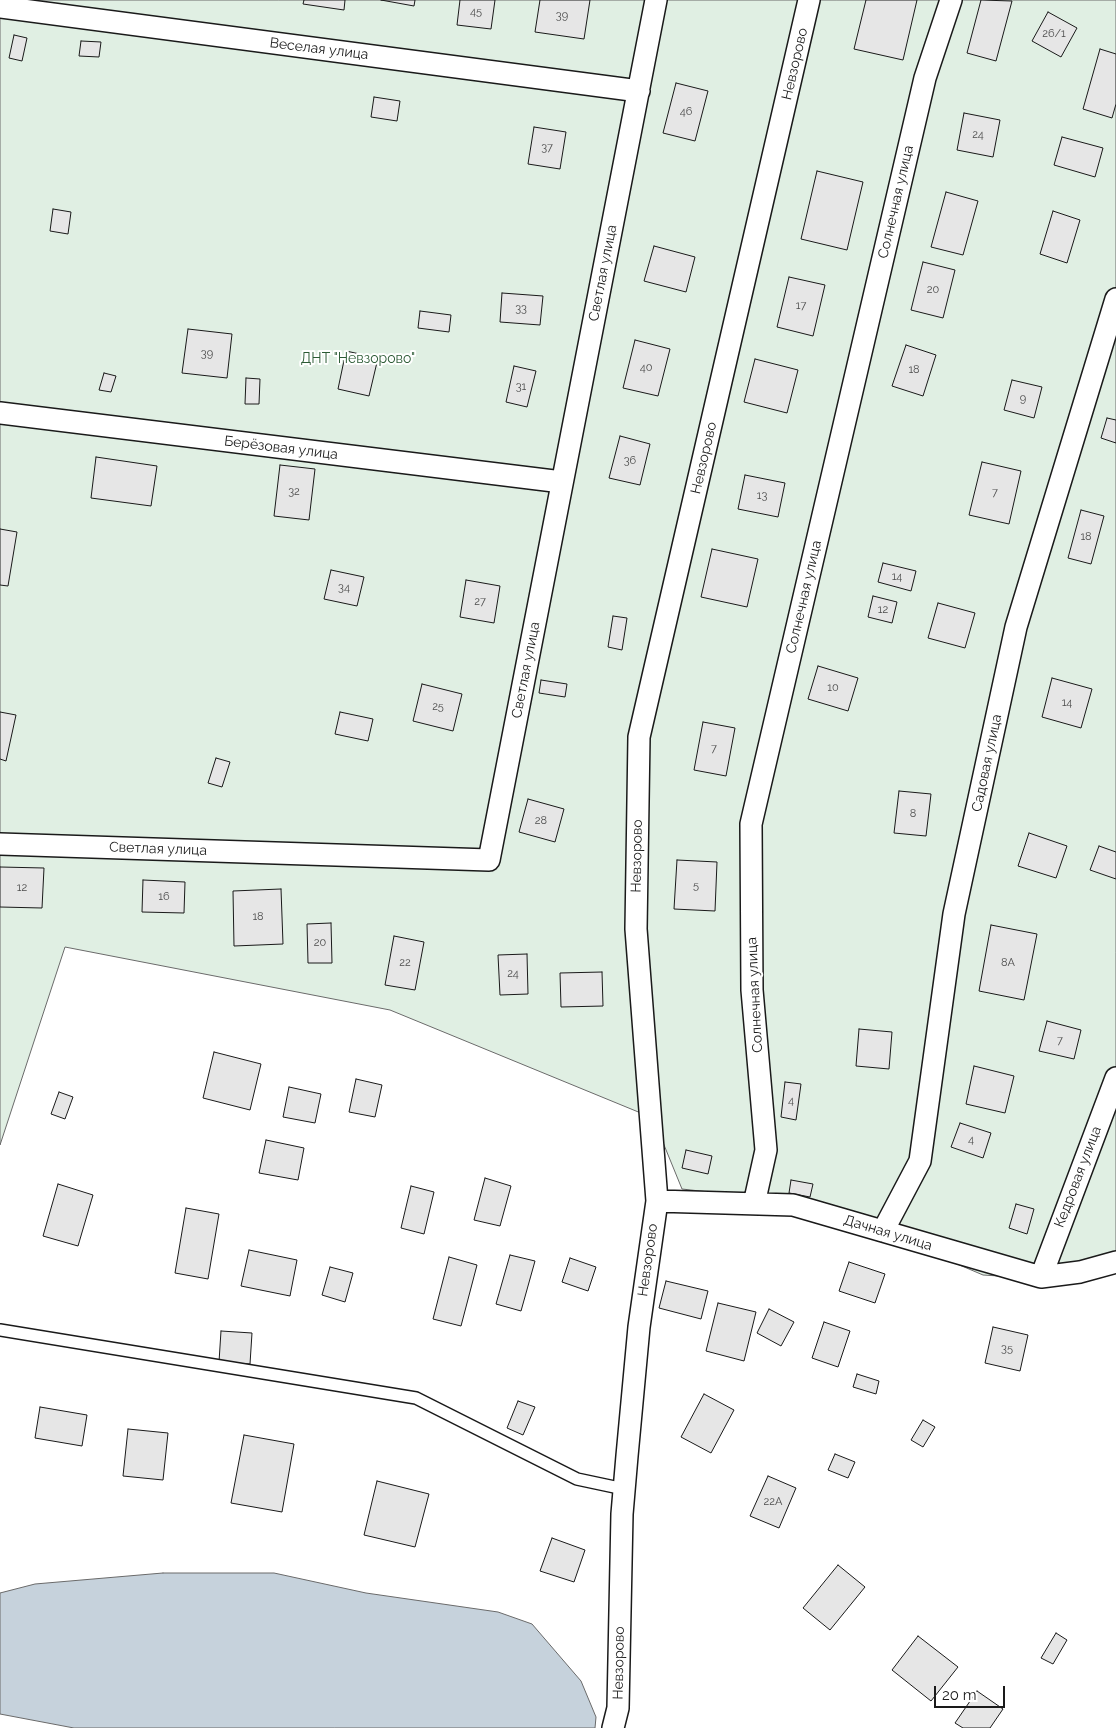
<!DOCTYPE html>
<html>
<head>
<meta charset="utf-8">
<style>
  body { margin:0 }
  #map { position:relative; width:1116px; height:1728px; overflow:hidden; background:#fff; font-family:Raleway,sans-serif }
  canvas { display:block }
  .scale { position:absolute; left:934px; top:1686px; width:71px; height:22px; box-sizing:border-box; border:2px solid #1a1a1a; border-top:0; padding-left:6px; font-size:15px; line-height:18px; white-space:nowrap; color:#1a1a1a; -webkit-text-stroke:4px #fff; paint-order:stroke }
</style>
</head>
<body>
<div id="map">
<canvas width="1116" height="1728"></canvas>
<div class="scale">20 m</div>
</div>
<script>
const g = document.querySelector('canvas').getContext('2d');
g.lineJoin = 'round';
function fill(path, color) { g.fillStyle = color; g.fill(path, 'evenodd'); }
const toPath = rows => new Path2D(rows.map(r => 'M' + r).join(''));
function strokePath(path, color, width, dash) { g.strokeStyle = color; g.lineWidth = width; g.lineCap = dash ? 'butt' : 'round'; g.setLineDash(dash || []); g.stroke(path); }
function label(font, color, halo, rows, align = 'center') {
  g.font = font + ' Raleway,sans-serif'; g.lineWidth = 4; g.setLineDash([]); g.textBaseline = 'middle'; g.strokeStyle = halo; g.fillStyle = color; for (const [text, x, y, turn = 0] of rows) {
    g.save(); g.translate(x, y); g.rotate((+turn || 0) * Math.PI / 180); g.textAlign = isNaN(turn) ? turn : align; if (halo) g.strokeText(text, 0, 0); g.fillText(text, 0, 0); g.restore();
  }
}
const green = toPath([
  [0,0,1116,0,1116,1270,1079,1281,983,1275,816,1204,682,1189,653,1118,390,1010,65,947,0,1145,0,0]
]);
const water = toPath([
  [163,1573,274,1573,366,1593,498,1612,532,1624,581,1681,596,1717,595,1728,74,1728,0,1714,0,1593,35,1584,163,1573]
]);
const building = toPath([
  [304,0,345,0,344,10,303,4,304,0],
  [381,0,415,0,414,6,381,0],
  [460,0,495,0,491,29,457,25,460,0],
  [540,0,590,0,584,39,535,32,540,0],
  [866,0,917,0,903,60,854,49,866,0],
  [981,0,1012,1,996,61,967,53,981,0],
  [1048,12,1077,28,1061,57,1032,41,1048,12],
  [14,35,27,38,22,61,9,58,14,35],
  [81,41,101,42,99,57,79,56,81,41],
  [1100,49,1116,54,1116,104,1112,118,1083,109,1100,49],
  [676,83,708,91,695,141,663,133,676,83],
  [374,97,400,101,397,121,371,117,374,97],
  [964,113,1000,120,993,157,957,150,964,113],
  [534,127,566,132,560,169,528,164,534,127],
  [1062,137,1103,148,1095,177,1054,165,1062,137],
  [817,171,863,182,847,250,801,239,817,171],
  [946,192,978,201,963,255,931,247,946,192],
  [53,209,71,212,68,234,50,231,53,209],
  [1053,211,1080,220,1067,263,1040,254,1053,211],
  [654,246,695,257,686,292,644,281,654,246],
  [923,262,955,270,943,318,911,310,923,262],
  [789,277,825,285,813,336,777,327,789,277],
  [502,293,543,296,540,325,500,322,502,293],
  [420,311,451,315,449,332,418,328,420,311],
  [188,329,232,334,227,378,182,373,188,329],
  [635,340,670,349,658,396,623,388,635,340],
  [906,345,936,355,923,396,892,386,906,345],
  [346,351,378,358,369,396,338,389,346,351],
  [755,359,798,370,787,413,744,402,755,359],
  [514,366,536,371,527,407,506,402,514,366],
  [104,373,116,376,111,392,99,390,104,373],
  [246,378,260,379,259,404,245,404,246,378],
  [1012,380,1042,387,1034,418,1004,410,1012,380],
  [1107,418,1116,420,1116,443,1101,438,1107,418],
  [620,436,650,444,640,485,609,478,620,436],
  [96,457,157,466,151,506,91,498,96,457],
  [982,462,1021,471,1009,524,969,515,982,462],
  [280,465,315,469,309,520,274,516,280,465],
  [745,475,785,483,778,517,738,509,745,475],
  [1081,510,1104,516,1091,564,1068,558,1081,510],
  [0,529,17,532,8,586,0,585,0,529],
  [712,549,758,559,747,607,701,597,712,549],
  [883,563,916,571,911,591,878,582,883,563],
  [331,570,364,577,357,606,324,599,331,570],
  [466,580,500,586,494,623,460,617,466,580],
  [873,596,897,602,892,623,868,617,873,596],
  [938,603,975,613,965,648,928,638,938,603],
  [613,616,627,618,622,650,608,647,613,616],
  [818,666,858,678,848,711,808,699,818,666],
  [1052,678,1092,689,1081,728,1042,717,1052,678],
  [541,680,567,684,565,697,539,693,541,680],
  [422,684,462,694,453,731,413,721,422,684],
  [0,712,16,715,6,761,0,759,0,712],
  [340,712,373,719,368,741,335,734,340,712],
  [703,722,735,728,726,776,694,770,703,722],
  [216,758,230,762,222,787,208,783,216,758],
  [899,791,931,794,926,836,894,833,899,791],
  [528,799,564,809,555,842,519,832,528,799],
  [1029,833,1067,846,1056,878,1018,866,1029,833],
  [1099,846,1116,852,1116,879,1090,870,1099,846],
  [677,860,717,862,715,911,674,909,677,860],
  [0,867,44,868,42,908,0,907,0,867],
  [143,880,185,882,184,913,142,912,143,880],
  [281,889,283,944,234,946,233,891,281,889],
  [331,923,332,963,308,963,307,924,331,923],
  [991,925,1037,934,1024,1000,979,991,991,925],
  [394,936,424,942,415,990,385,985,394,936],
  [527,954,528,994,500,995,498,955,527,954],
  [602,972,603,1006,561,1007,560,973,602,972],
  [1047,1021,1081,1030,1074,1059,1039,1051,1047,1021],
  [859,1029,892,1032,889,1069,856,1066,859,1029],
  [214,1052,261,1064,250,1110,203,1098,214,1052],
  [974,1066,1014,1076,1005,1113,966,1104,974,1066],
  [356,1079,382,1085,375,1117,349,1112,356,1079],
  [785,1082,801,1084,796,1120,781,1117,785,1082],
  [289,1087,321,1094,315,1123,283,1117,289,1087],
  [59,1092,73,1097,65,1119,51,1114,59,1092],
  [960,1123,991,1133,983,1158,951,1147,960,1123],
  [266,1140,304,1148,298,1180,259,1173,266,1140],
  [686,1150,712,1156,708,1174,682,1168,686,1150],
  [485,1178,511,1186,500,1226,474,1220,485,1178],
  [791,1180,813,1184,810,1197,789,1193,791,1180],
  [58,1184,93,1195,78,1246,43,1236,58,1184],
  [411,1186,434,1192,424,1234,401,1228,411,1186],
  [1016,1204,1034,1209,1027,1234,1009,1228,1016,1204],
  [186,1208,219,1214,208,1279,175,1273,186,1208],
  [249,1250,297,1260,290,1296,241,1286,249,1250],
  [510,1255,535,1261,521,1311,496,1304,510,1255],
  [449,1257,477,1265,461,1326,433,1319,449,1257],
  [570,1258,596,1267,588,1291,562,1282,570,1258],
  [849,1262,885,1274,875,1303,839,1291,849,1262],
  [330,1267,353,1273,345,1302,322,1295,330,1267],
  [666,1281,708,1291,701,1319,659,1308,666,1281],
  [718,1303,756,1312,744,1361,706,1351,718,1303],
  [769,1309,794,1322,781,1346,757,1333,769,1309],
  [824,1322,850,1331,838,1367,812,1358,824,1322],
  [993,1327,1028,1335,1020,1371,985,1363,993,1327],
  [221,1331,252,1333,250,1364,219,1362,221,1331],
  [857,1374,879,1381,876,1394,853,1387,857,1374],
  [704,1394,734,1410,711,1453,681,1437,704,1394],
  [518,1401,535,1407,523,1435,507,1428,518,1401],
  [40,1407,87,1415,82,1446,35,1438,40,1407],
  [923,1420,935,1427,923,1447,911,1440,923,1420],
  [128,1429,168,1433,163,1480,123,1476,128,1429],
  [244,1435,294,1444,282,1512,231,1503,244,1435],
  [835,1454,855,1462,848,1478,828,1470,835,1454],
  [768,1476,796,1488,779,1528,750,1516,768,1476],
  [377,1481,429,1494,415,1547,364,1535,377,1481],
  [552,1538,585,1550,574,1582,540,1571,552,1538],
  [838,1565,865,1587,830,1630,803,1608,838,1565],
  [1056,1633,1067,1640,1053,1664,1041,1658,1056,1633],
  [918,1636,958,1667,931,1701,892,1670,918,1636],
  [977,1691,1003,1709,990,1728,963,1728,955,1723,977,1691]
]);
const lane = toPath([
  [0,1330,416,1398,577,1479,624,1489]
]);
const street = toPath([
  [0,7,639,91],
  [0,413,562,482],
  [0,844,489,860,656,0],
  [657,1201,793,1205,1041,1277,1080,1272,1116,1262],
  [754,1204,766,1150,752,990,751,824,925,78,951,0],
  [883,1231,920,1161,954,914,1016,627,1116,299],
  [1041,1277,1116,1078],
  [613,1728,618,1708,622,1514,627,1456,639,1327,657,1201,636,929,639,737,809,0]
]);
const numberNames = [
  ["45",476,12],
  ["39",562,16],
  ["26/1",1054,34],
  ["46",686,112],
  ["24",978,135],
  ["37",547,148],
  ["20",933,290],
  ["17",801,306],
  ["33",521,309],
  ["39",207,354],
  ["40",646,368],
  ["18",914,370],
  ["31",521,387],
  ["9",1023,399],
  ["36",630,461],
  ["32",294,492],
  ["7",995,493],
  ["13",762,496],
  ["18",1086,537],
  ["14",897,577],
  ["34",344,588],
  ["27",480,602],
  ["12",883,610],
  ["10",833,688],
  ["14",1067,703],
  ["25",438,707],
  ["7",714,749],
  ["8",913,814],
  ["28",541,821],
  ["5",696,886],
  ["12",22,888],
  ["16",164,897],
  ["18",258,917],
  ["20",320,943],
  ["22",405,963],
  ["8А",1008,963],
  ["24",513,974],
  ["7",1060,1041],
  ["4",791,1101],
  ["4",971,1140],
  ["35",1007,1349],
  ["22А",773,1502]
];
const streetNames = [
  ["Веселая улица",319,49,7],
  ["Невзорово",795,64,-77],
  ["Солнечная улица",896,202,-77],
  ["Светлая улица",603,273,-79],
  ["Берёзовая улица",281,448,7],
  ["Невзорово",704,458,-77],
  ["Солнечная улица",804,597,-77],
  ["Светлая улица",526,670,-79],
  ["Садовая улица",987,763,-78],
  ["Светлая улица",158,849,2],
  ["Невзорово",637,856,-89],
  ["Солнечная улица",755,995,-93],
  ["Кедровая улица",1078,1177,-69],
  ["Дачная улица",888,1233,17],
  ["Невзорово",648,1260,-82],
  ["Невзорово",619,1663,-89]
];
const parkNames = [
  ["ДНТ \"Невзорово\"",358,359]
];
fill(green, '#e0efe3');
strokePath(green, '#6a6a6a', 1);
fill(water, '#c6d2dc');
strokePath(water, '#6a6a6a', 1);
fill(building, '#e6e6e6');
strokePath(building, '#1a1a1a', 1);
strokePath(lane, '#1a1a1a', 14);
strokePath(street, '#1a1a1a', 24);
strokePath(lane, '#fff', 11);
strokePath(street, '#fff', 21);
label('11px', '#4d4d4d', null, numberNames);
label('14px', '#1a1a1a', '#fff', streetNames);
label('14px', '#2b5a34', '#fff', parkNames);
</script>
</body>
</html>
